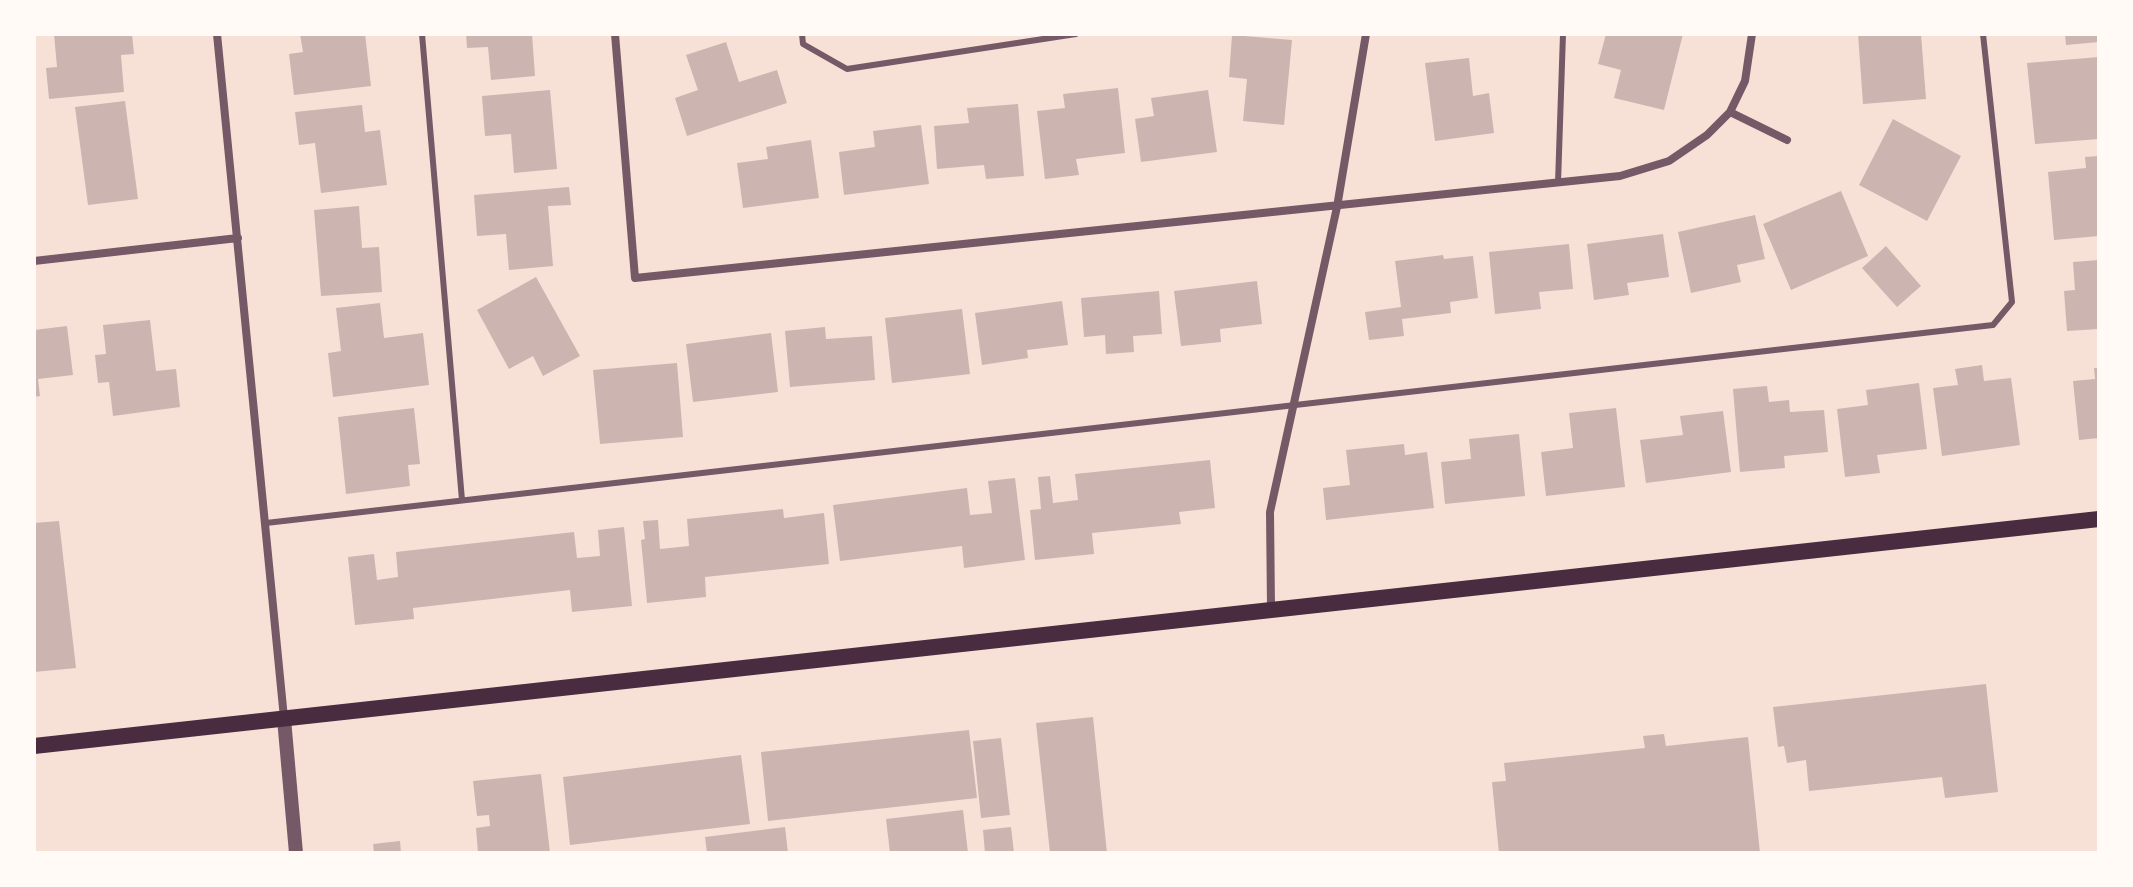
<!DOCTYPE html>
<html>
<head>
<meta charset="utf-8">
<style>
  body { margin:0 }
  #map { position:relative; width:2133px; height:887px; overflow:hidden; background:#f7e1d7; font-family:Bitter,serif }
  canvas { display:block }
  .frame { position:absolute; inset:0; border:36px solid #fffaf5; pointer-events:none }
</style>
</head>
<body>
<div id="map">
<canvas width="2133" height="887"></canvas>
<div class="frame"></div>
</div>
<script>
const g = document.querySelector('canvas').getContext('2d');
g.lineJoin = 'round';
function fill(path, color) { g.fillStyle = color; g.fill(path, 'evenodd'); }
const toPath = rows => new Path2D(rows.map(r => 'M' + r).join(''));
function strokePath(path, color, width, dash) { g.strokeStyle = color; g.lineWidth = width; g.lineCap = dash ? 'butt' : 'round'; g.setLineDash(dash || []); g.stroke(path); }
const building = toPath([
  [54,34,132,34,134,54,121,55,124,92,49,99,46,68,57,67],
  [300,34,365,34,371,86,294,95,289,54,303,52],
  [466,34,532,34,535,76,491,80,488,47,467,48],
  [1606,34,1683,34,1664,110,1614,98,1621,70,1598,64],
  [1858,34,1921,34,1926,99,1863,104],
  [2065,34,2099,34,2099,42,2066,45],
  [1232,35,1292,40,1284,125,1243,121,1247,79,1229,77],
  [726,42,739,82,777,70,787,103,687,136,675,98,698,90,686,55],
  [2099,57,2099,139,2035,144,2027,63],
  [1469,58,1473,96,1489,93,1494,133,1435,141,1425,63],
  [1118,88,1125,153,1076,159,1079,175,1045,179,1037,111,1065,108,1063,94],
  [550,90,557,169,514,173,511,134,485,136,482,96],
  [1208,90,1217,152,1141,162,1135,119,1154,116,1151,98],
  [125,101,138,199,88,205,75,107],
  [1018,104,1024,176,986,179,984,165,937,169,934,126,969,123,967,108],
  [362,105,365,132,380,130,387,185,321,193,315,143,299,145,295,112],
  [1893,119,1961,156,1927,221,1859,185],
  [921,125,929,184,844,195,839,152,875,147,873,131],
  [811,140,819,198,743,208,737,163,768,159,766,147],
  [2099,156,2099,236,2054,240,2048,172,2086,168,2085,157],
  [569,187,571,205,548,206,553,266,509,270,506,234,477,236,474,195],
  [1841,191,1868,256,1791,290,1763,224],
  [359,206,362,248,379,247,382,292,321,296,314,210],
  [1755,215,1765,259,1737,265,1741,282,1691,293,1678,232],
  [1663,234,1669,277,1627,283,1629,295,1594,300,1587,244],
  [1569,244,1573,289,1539,292,1541,309,1495,314,1489,252],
  [1886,246,1921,286,1897,307,1862,268],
  [1443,255,1444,259,1473,256,1478,298,1450,302,1451,313,1402,319,1404,336,1369,340,1365,312,1401,307,1395,261],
  [2099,260,2099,329,2067,331,2064,291,2075,290,2073,262],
  [536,277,580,356,543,376,533,356,509,369,477,310],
  [1257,281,1262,324,1220,329,1221,342,1181,346,1174,291],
  [1159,291,1162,334,1133,336,1134,352,1106,354,1105,335,1084,337,1081,298],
  [1062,301,1068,345,1027,350,1028,358,982,365,975,313],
  [380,303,384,338,423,333,429,385,333,397,328,353,341,351,336,308],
  [962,309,970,374,892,383,885,318],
  [150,320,156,371,176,369,180,407,113,416,109,382,98,383,95,355,106,354,103,325],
  [67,326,73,375,38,379,40,396,34,397,34,330],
  [825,327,826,339,872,336,875,380,790,387,785,331],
  [771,333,778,392,693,402,686,344],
  [677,363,683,437,600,444,593,370],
  [1982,365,1984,381,2011,378,2020,445,1942,456,1933,388,1958,385,1955,369],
  [2094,368,2099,368,2099,438,2079,440,2073,381,2095,379],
  [1919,383,1927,449,1877,455,1880,473,1845,477,1837,409,1868,405,1866,390],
  [1767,386,1769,402,1789,400,1790,412,1824,410,1828,452,1784,456,1785,468,1740,472,1733,389],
  [414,408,420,464,408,465,410,486,346,494,338,417],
  [1616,408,1625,487,1546,496,1541,452,1573,448,1569,413],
  [1723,411,1731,472,1646,483,1640,440,1683,435,1680,416],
  [1519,434,1525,496,1445,504,1441,462,1471,459,1469,439],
  [1404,444,1405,455,1427,452,1434,508,1326,520,1323,488,1350,485,1346,450],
  [1210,460,1215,508,1179,512,1181,524,1092,533,1094,554,1035,560,1030,510,1041,509,1038,477,1050,476,1053,503,1078,500,1075,474],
  [1015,478,1025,560,964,568,962,546,840,561,833,505,967,488,970,515,992,513,988,481],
  [783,509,784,518,824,513,829,564,705,577,706,597,647,603,641,540,645,539,643,521,658,520,660,549,689,546,687,519],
  [59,521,76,668,34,672,34,523],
  [624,527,632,606,572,612,570,590,413,608,414,619,355,625,348,557,374,554,377,580,398,577,396,552,574,532,577,558,600,556,598,530],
  [1986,684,1998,792,1945,798,1942,777,1809,791,1806,760,1787,763,1784,746,1778,747,1773,707],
  [1093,717,1107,853,1050,853,1036,723],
  [969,730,977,798,768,821,761,752],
  [1664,734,1666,746,1748,737,1760,853,1499,853,1492,782,1506,781,1504,763,1645,748,1643,736],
  [1001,738,1010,815,981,818,973,741],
  [741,755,750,824,570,845,563,777],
  [541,774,550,853,478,853,476,828,490,826,489,815,477,816,473,781],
  [963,810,968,853,890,853,886,819],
  [785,827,788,853,707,853,705,837],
  [1011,827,1014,853,985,853,983,830],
  [400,841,401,853,374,853,373,844]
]);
const service = toPath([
  [422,34,462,500],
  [802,34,803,44,847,69,1076,34],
  [1558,183,1563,34],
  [266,523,1993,325,2012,302,1983,34]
]);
const minor = toPath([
  [217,34,284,718],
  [615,34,635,278,1620,176,1669,161,1707,135,1730,112,1745,81,1752,34],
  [1730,112,1787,140],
  [34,261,238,238],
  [1271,608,1270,512,1337,207,1366,34]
]);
const tertiary = toPath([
  [284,719,296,853]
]);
const secondary = toPath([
  [34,746,2099,519]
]);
fill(building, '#ccb4b1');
strokePath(service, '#755966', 6);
strokePath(minor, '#755966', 8);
strokePath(tertiary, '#755966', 14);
strokePath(secondary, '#4a2c40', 16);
</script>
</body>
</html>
